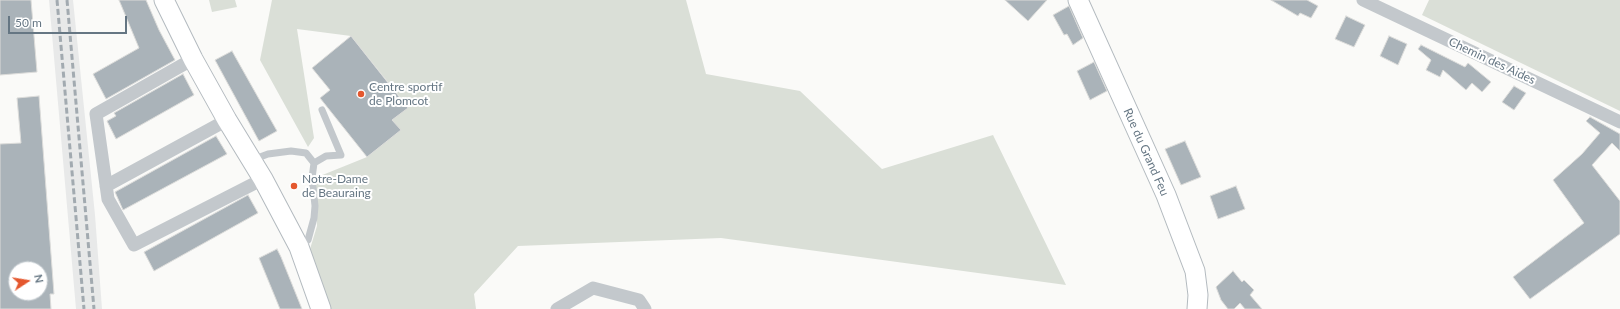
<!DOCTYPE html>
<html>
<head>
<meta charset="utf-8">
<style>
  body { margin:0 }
  #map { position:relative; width:1620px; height:309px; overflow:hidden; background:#fafaf8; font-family:Lato,sans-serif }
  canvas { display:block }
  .north { position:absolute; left:8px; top:261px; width:40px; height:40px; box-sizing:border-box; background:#fff; border:1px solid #c1c8cd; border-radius:50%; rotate:78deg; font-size:11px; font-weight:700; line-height:16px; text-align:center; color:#657683 }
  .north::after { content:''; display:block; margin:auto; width:14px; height:18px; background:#e4572e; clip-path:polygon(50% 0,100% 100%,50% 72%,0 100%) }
  .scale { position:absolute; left:8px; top:16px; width:119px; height:18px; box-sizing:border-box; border:2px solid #657683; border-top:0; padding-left:5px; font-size:12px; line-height:14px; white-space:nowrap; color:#657683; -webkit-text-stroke:3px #fff; paint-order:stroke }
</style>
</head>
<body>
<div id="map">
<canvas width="1620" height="309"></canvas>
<div class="north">N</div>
<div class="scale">50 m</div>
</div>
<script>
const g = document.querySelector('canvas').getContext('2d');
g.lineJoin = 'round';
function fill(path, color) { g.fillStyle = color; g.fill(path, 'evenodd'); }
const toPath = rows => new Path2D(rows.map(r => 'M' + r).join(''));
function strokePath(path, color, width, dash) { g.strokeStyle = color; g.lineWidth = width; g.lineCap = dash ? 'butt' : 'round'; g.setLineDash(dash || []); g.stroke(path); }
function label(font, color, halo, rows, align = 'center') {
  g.font = font + ' Lato,sans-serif'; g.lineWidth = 4; g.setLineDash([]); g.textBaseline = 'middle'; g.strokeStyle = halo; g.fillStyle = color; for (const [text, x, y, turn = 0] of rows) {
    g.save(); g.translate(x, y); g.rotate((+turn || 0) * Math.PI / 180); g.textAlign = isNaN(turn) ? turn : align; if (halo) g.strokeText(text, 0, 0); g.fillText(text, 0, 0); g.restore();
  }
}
const built = toPath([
  [49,0,73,0,95,215,102,309,76,309]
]);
const green = toPath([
  [209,0,235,0,237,7,212,12],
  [272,0,686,0,706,74,800,91,882,169,993,135,1066,285,721,238,518,246,474,294,476,309,331,309,310,249,317,226,315,178,367,157,400,130,392,120,408,107,351,36,297,29,314,138,308,147,260,60],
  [1429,0,1620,0,1620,111,1422,15]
]);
const building = toPath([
  [0,0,31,0,37,72,0,75,0,0],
  [119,0,146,0,159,30,175,60,106,99,93,74,139,48,119,0],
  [1005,0,1047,0,1028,21,1005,0],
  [1271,0,1307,0,1318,6,1311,18,1300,13,1298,16,1271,0],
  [1069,6,1083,38,1073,45,1067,34,1064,35,1053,15,1069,6],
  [1346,16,1365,25,1354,47,1335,39,1346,16],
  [351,36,408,108,392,120,401,130,367,157,320,98,330,90,312,68,351,36],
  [1389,36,1407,44,1398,65,1380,56,1389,36],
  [1421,45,1465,67,1468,63,1491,82,1482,92,1472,83,1466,90,1443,70,1440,77,1426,70,1431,60,1418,49,1421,45],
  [232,51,277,131,259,141,215,60,232,51],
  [1094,62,1107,91,1090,100,1077,71,1094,62],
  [183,74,194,95,116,139,107,121,116,116,114,113,183,74],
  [1514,86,1526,93,1514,110,1502,102,1514,86],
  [39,96,54,294,50,294,51,309,0,309,0,144,21,143,17,98,39,96],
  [16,269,40,269,40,293,16,293,16,269],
  [1590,117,1620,134,1620,151,1612,143,1592,165,1620,201,1620,234,1530,299,1513,277,1584,223,1553,180,1582,154,1600,133,1586,121,1590,117],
  [216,136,227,154,123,210,115,192,216,136],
  [1185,141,1201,177,1181,185,1165,149,1185,141],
  [1236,186,1245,209,1218,219,1210,196,1236,186],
  [248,195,258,213,154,271,144,252,248,195],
  [277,249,281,257,302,309,280,309,259,258,277,249],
  [1233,271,1242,282,1244,280,1254,290,1250,295,1262,309,1245,309,1240,303,1234,309,1228,309,1221,300,1216,287,1233,271]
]);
const lane = toPath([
  [252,160,268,154,291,151,306,153,314,163],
  [299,247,308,240,314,218,315,206,312,178,314,163,326,156,341,155,322,110]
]);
const street = toPath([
  [1363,0,1620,122],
  [193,59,96,114,108,199,134,245,263,179],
  [106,186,227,120],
  [557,309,593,288,639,300,645,309]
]);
const secondary = toPath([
  [164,0,193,59,227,120,263,179,299,247,321,309],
  [1078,0,1166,195,1195,271,1198,295,1197,309]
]);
const rail = toPath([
  [57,0,84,309],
  [67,0,94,309]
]);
const markers = [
  [361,94,4,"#e4572e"],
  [294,186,4,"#e4572e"]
];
const streetNames = [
  ["Chemin des Aides",1492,61,25],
  ["Rue du Grand Feu",1146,152,66]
];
const poiNames = [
  ["Centre sportif",369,87],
  ["de Plomcot",369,101],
  ["Notre-Dame",302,179],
  ["de Beauraing",302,193]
];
fill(built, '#e8e9e9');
fill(green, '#dadfd7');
fill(building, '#aab3b9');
strokePath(building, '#dcdcda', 1);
strokePath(secondary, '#b3babf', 21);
strokePath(lane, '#c3c8cc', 7);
strokePath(street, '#c3c8cc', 13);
strokePath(secondary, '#fff', 19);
strokePath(rail, '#a2aab0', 3, [6, 3]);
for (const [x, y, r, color] of markers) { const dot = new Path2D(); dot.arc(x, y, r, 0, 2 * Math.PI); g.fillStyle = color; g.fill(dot); strokePath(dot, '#fff', 1.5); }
label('12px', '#657683', '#fff', streetNames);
label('12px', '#657683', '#fff', poiNames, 'left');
</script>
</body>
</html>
